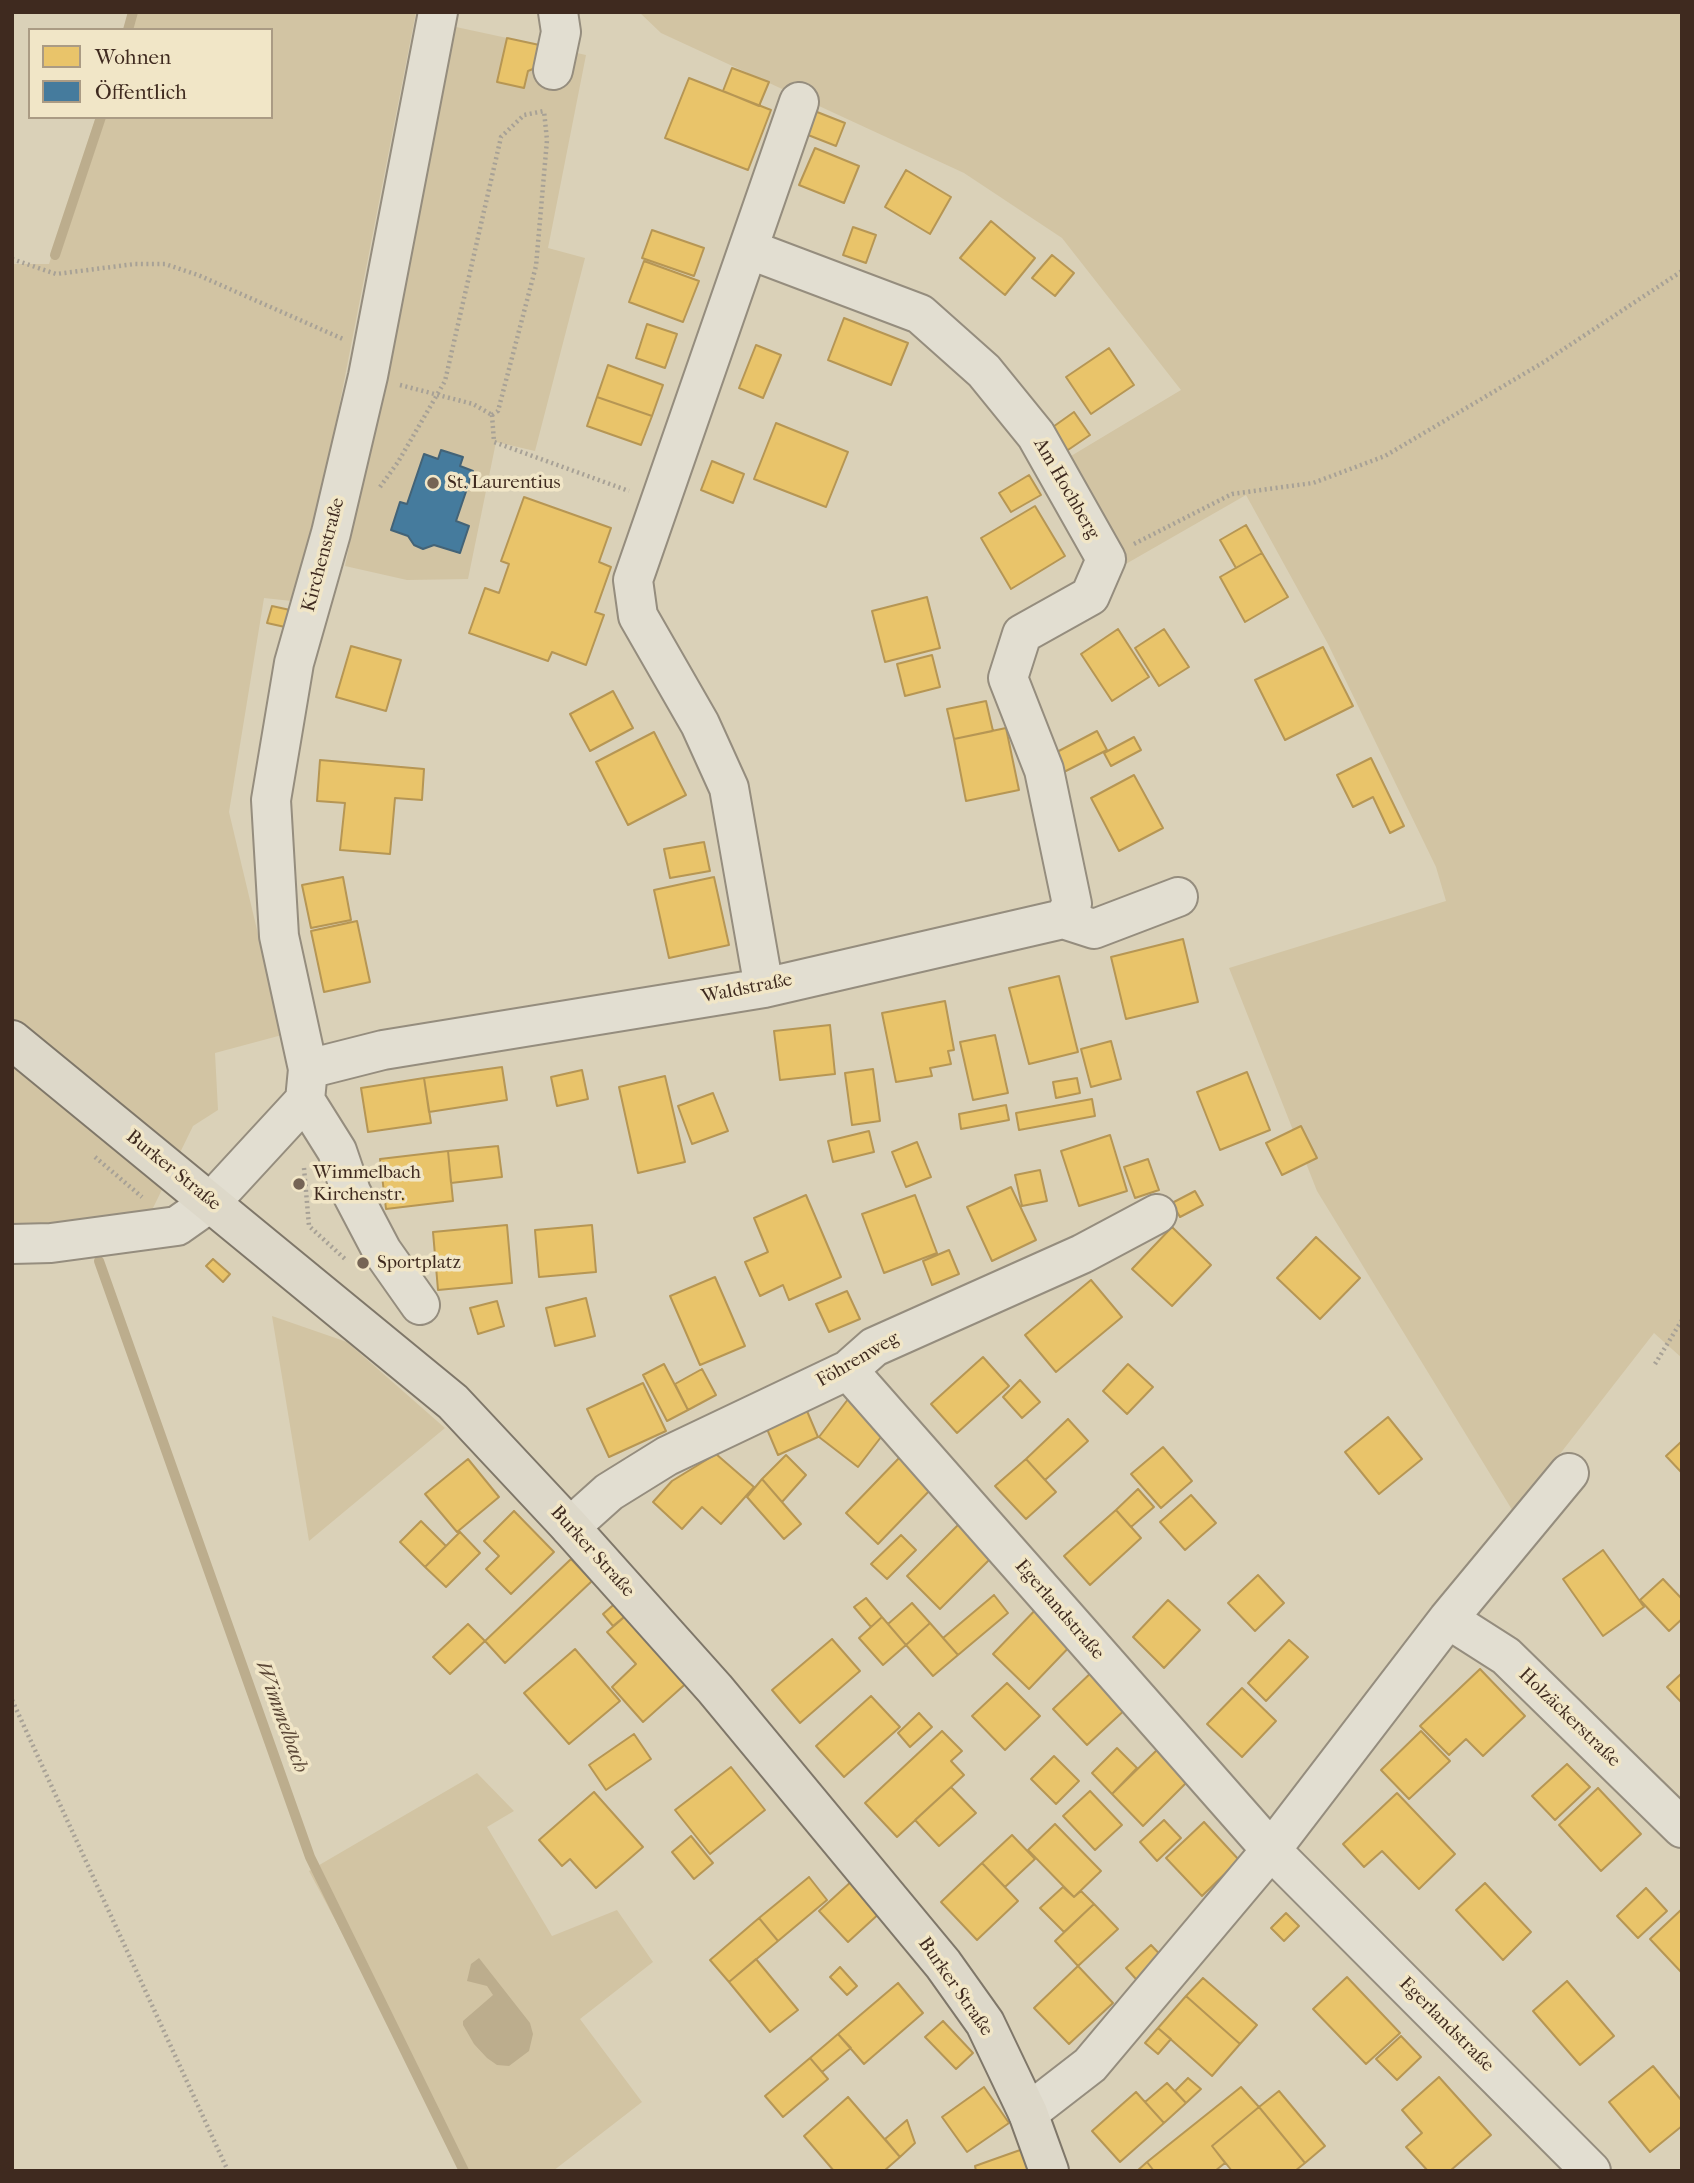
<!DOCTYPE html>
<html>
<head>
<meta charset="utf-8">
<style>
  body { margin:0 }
  #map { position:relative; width:1694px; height:2183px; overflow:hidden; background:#dad1b8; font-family:"IM FELL French Canon",serif }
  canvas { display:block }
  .frame { position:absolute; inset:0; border:14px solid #3f2a1f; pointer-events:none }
  .legend { position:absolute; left:28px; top:28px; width:245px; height:91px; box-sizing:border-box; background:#f1e6c7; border:2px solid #aa9b84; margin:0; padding:9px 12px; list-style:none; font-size:21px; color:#3f2a1f }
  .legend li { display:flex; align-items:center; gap:14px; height:35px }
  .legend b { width:35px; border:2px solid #aa9b84 }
</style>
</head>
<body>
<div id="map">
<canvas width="1694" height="2183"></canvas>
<div class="frame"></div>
<ul class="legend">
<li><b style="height:19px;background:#e9c46a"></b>Wohnen</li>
<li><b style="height:19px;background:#457b9d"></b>Öffentlich</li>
</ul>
</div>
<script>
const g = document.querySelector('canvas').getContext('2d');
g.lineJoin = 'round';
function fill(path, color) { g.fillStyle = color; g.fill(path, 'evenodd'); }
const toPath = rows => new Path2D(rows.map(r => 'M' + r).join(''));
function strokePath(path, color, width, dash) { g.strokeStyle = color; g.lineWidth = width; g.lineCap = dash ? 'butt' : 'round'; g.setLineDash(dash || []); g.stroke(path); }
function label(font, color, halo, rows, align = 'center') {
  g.font = font + ' "IM FELL French Canon",serif'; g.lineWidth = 7; g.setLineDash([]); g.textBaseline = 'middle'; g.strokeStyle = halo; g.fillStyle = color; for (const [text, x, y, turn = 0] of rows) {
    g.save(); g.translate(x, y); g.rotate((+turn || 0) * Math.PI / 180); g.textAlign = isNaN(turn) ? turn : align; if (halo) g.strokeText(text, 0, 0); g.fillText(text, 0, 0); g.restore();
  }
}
const green = toPath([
  [129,12,416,12,301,602,264,598,229,812,282,1035,215,1053,218,1110,193,1126,153,1208,188,1240,12,1258,12,264,49,264,96,117,271,117,271,30,123,30],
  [639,12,1682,12,1682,1358,1654,1333,1514,1513,1317,1191,1229,968,1446,901,1436,867,1328,644,1246,495,1124,565,1066,459,1181,390,1062,238,964,173,661,33],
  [456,27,586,55,548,248,585,258,535,451,496,442,468,579,407,580,345,566],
  [272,1316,347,1342,445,1428,309,1541],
  [477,1773,514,1811,487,1827,552,1936,617,1910,653,1962,580,2019,642,2102,553,2171,469,2171,309,1871]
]);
const water = toPath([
  [479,1958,530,2023,533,2034,529,2051,509,2066,497,2065,487,2058,474,2044,463,2025,463,2021,493,1995,487,1986,467,1981,471,1964]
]);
const homes = toPath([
  [507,38,544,46,540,66,528,71,524,88,497,82,507,38],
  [732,68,769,82,759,106,723,91,732,68],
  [689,78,771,110,748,170,665,138,689,78],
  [812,110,845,123,836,146,803,133,812,110],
  [815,148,859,166,844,203,799,185,815,148],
  [906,170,951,197,930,234,885,207,906,170],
  [991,221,1035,258,1005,295,960,258,991,221],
  [853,227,876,235,866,263,843,255,853,227],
  [652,230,704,248,694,276,642,258,652,230],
  [1052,255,1074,273,1055,296,1032,278,1052,255],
  [644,261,699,281,683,322,629,302,644,261],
  [844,318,908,343,891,385,828,360,844,318],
  [647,324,677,334,665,368,636,358,647,324],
  [756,345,781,355,763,398,739,388,756,345],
  [1109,348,1134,385,1091,414,1066,377,1109,348],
  [608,365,663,385,652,416,597,397,608,365],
  [597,397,652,416,641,445,587,426,597,397],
  [1074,412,1090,435,1065,452,1050,429,1074,412],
  [776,423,848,452,826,507,754,479,776,423],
  [712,461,744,474,733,503,701,490,712,461],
  [1029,475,1041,495,1011,512,999,493,1029,475],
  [524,497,611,528,599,562,611,567,595,612,604,615,586,665,552,652,548,661,469,633,485,588,499,593,509,564,501,561,524,497],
  [1035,506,1065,556,1011,589,981,538,1035,506],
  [1246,525,1262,553,1236,568,1220,540,1246,525],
  [1262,553,1288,597,1245,622,1220,577,1262,553],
  [927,597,940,648,885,662,872,611,927,597],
  [272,606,290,610,285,627,267,623,272,606],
  [1118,629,1149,677,1112,701,1081,654,1118,629],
  [1164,629,1189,667,1159,686,1135,648,1164,629],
  [351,646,401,660,386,711,336,697,351,646],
  [1323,647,1353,706,1285,740,1255,680,1323,647],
  [932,655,940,687,905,696,897,664,932,655],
  [613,691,633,728,590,751,570,714,613,691],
  [986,701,993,731,954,739,947,709,986,701],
  [1006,728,1019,790,966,801,954,739,1006,728],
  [1097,731,1107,750,1062,773,1053,754,1097,731],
  [654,732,686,795,628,825,596,762,654,732],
  [1134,737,1141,750,1111,766,1104,753,1134,737],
  [1371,758,1404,826,1390,833,1373,797,1353,807,1337,775,1371,758],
  [320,760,424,769,422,800,395,798,390,854,340,850,345,803,317,801,320,760],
  [1134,775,1163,828,1119,851,1091,798,1134,775],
  [704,842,710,871,670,878,664,849,704,842],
  [343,877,351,920,311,928,302,885,343,877],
  [714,877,729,945,669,958,654,890,714,877],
  [357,921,370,982,324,992,311,931,357,921],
  [1183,939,1198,1002,1126,1019,1111,957,1183,939],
  [1059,976,1078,1052,1029,1064,1009,988,1059,976],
  [945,1001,954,1050,948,1051,951,1064,930,1068,932,1076,896,1082,882,1013,945,1001],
  [830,1025,835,1074,780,1080,774,1031,830,1025],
  [995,1035,1008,1093,973,1100,960,1042,995,1035],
  [1111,1041,1121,1079,1091,1087,1081,1049,1111,1041],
  [502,1067,507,1100,429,1112,424,1078,502,1067],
  [873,1069,880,1121,852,1125,845,1073,873,1069],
  [582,1070,588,1099,557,1106,551,1077,582,1070],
  [1247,1072,1270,1130,1220,1150,1197,1092,1247,1072],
  [665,1076,685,1162,638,1173,619,1087,665,1076],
  [424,1078,431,1123,368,1132,361,1088,424,1078],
  [1077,1078,1080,1093,1056,1098,1053,1082,1077,1078],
  [713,1093,728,1131,692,1144,678,1106,713,1093],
  [1092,1099,1095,1116,1019,1130,1016,1113,1092,1099],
  [1006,1105,1009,1120,961,1129,959,1114,1006,1105],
  [1301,1126,1317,1158,1282,1175,1266,1143,1301,1126],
  [869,1131,874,1152,833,1162,828,1141,869,1131],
  [1110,1135,1127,1191,1079,1206,1061,1151,1110,1135],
  [917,1142,931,1177,906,1187,892,1152,917,1142],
  [498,1146,502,1177,451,1183,448,1151,498,1146],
  [448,1151,453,1201,386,1209,380,1159,448,1151],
  [1148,1159,1159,1190,1135,1198,1124,1167,1148,1159],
  [1040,1170,1047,1201,1022,1206,1015,1175,1040,1170],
  [1011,1187,1036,1240,992,1261,967,1207,1011,1187],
  [1195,1191,1203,1205,1180,1217,1172,1203,1195,1191],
  [806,1195,841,1277,789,1300,783,1285,760,1296,745,1262,768,1252,754,1218,806,1195],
  [915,1195,937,1253,884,1273,862,1214,915,1195],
  [507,1225,512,1283,438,1290,433,1232,507,1225],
  [592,1225,596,1272,539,1277,535,1230,592,1225],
  [1172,1227,1211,1265,1172,1306,1132,1269,1172,1227],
  [1316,1237,1360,1278,1320,1319,1277,1278,1316,1237],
  [949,1250,959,1274,932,1285,923,1261,949,1250],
  [213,1259,230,1274,223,1282,206,1266,213,1259],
  [715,1277,745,1346,700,1365,670,1296,715,1277],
  [1091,1280,1122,1317,1056,1372,1025,1335,1091,1280],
  [847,1291,860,1319,829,1332,816,1304,847,1291],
  [586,1298,595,1336,555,1346,546,1308,586,1298],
  [497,1301,504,1326,478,1334,470,1308,497,1301],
  [983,1357,1009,1386,957,1433,931,1404,983,1357],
  [664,1364,688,1410,667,1421,643,1375,664,1364],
  [1128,1364,1153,1387,1127,1414,1103,1391,1128,1364],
  [702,1369,716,1395,688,1410,675,1384,702,1369],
  [1020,1380,1040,1402,1022,1418,1003,1397,1020,1380],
  [643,1383,666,1431,609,1457,587,1409,643,1383],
  [852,1394,891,1424,858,1467,819,1437,852,1394],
  [807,1411,818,1437,778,1455,767,1429,807,1411],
  [1388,1417,1422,1459,1379,1494,1345,1452,1388,1417],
  [1068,1419,1088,1441,1045,1480,1026,1459,1068,1419],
  [1682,1441,1682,1473,1666,1456,1682,1441],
  [1163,1447,1192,1481,1161,1508,1131,1474,1163,1447],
  [716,1454,754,1487,721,1524,702,1507,682,1529,653,1502,672,1481,716,1454],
  [786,1455,806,1475,782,1502,762,1479,786,1455],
  [901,1456,933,1487,878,1544,846,1513,901,1456],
  [468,1459,499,1497,457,1532,425,1494,468,1459],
  [1026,1459,1056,1492,1026,1519,995,1486,1026,1459],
  [762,1479,801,1524,784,1539,747,1497,762,1479],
  [1138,1489,1154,1507,1131,1527,1116,1510,1138,1489],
  [1191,1495,1216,1523,1185,1550,1160,1522,1191,1495],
  [1116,1510,1141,1538,1090,1585,1064,1556,1116,1510],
  [514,1511,554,1552,511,1594,486,1569,499,1556,484,1541,514,1511],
  [963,1520,996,1553,940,1609,907,1576,963,1520],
  [421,1521,446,1546,425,1567,400,1542,421,1521],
  [460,1532,480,1553,446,1587,425,1567,460,1532],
  [901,1535,916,1550,887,1579,871,1564,901,1535],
  [1603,1550,1644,1607,1603,1636,1563,1579,1603,1550],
  [571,1559,592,1581,505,1663,485,1641,571,1559],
  [1258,1575,1284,1603,1255,1631,1228,1603,1258,1575],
  [1663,1579,1682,1599,1682,1619,1669,1631,1640,1600,1663,1579],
  [994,1595,1008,1613,958,1655,943,1638,994,1595],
  [866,1598,882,1617,871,1627,854,1607,866,1598],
  [619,1600,630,1612,613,1626,603,1614,619,1600],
  [1168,1600,1200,1630,1164,1668,1133,1637,1168,1600],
  [912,1603,930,1623,906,1645,888,1624,912,1603],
  [1040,1605,1076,1640,1029,1689,993,1654,1040,1605],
  [630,1612,691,1679,643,1722,612,1687,636,1664,607,1632,630,1612],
  [882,1617,906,1645,883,1665,859,1638,882,1617],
  [930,1623,958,1655,933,1676,906,1645,930,1623],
  [468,1624,485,1641,450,1674,433,1657,468,1624],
  [832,1639,860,1671,800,1723,772,1690,832,1639],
  [1289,1640,1308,1657,1266,1701,1248,1683,1289,1640],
  [575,1649,620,1701,569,1744,524,1693,575,1649],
  [1095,1669,1129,1706,1087,1745,1053,1709,1095,1669],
  [1480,1669,1525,1716,1483,1756,1466,1739,1449,1755,1420,1726,1480,1669],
  [1682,1673,1682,1703,1667,1687,1682,1673],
  [1007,1683,1040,1716,1005,1750,972,1716,1007,1683],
  [1242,1688,1276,1721,1242,1757,1207,1724,1242,1688],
  [871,1696,900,1727,844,1777,816,1746,871,1696],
  [919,1713,932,1727,910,1747,898,1733,919,1713],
  [942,1731,962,1751,951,1761,964,1775,897,1837,865,1803,942,1731],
  [1421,1731,1450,1761,1409,1799,1381,1770,1421,1731],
  [634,1734,651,1759,606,1790,589,1765,634,1734],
  [1161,1746,1192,1777,1143,1826,1112,1794,1161,1746],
  [1117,1748,1137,1768,1112,1794,1092,1773,1117,1748],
  [1054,1756,1079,1781,1056,1804,1031,1779,1054,1756],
  [1567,1764,1590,1787,1555,1820,1532,1796,1567,1764],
  [731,1767,765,1810,710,1854,675,1810,731,1767],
  [951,1787,976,1813,939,1846,915,1820,951,1787],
  [1598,1788,1641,1834,1601,1871,1559,1825,1598,1788],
  [1090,1791,1122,1825,1095,1850,1063,1816,1090,1791],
  [594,1792,643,1847,596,1888,570,1859,562,1866,539,1840,594,1792],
  [1397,1793,1455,1854,1419,1889,1382,1851,1364,1867,1343,1844,1397,1793],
  [1164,1820,1181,1838,1157,1861,1140,1842,1164,1820],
  [1204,1822,1239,1860,1202,1896,1166,1858,1204,1822],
  [1055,1824,1101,1871,1074,1897,1028,1850,1055,1824],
  [1012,1835,1035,1859,1005,1887,982,1863,1012,1835],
  [691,1836,713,1863,694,1879,672,1852,691,1836],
  [982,1863,1018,1901,977,1940,941,1902,982,1863],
  [809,1877,827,1900,778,1941,759,1918,809,1877],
  [853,1880,882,1911,848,1942,819,1911,853,1880],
  [1485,1883,1531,1932,1503,1960,1456,1910,1485,1883],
  [1063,1887,1074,1897,1081,1891,1094,1904,1064,1932,1040,1908,1063,1887],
  [1646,1888,1667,1911,1638,1938,1617,1916,1646,1888],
  [1094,1904,1118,1929,1078,1966,1055,1941,1094,1904],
  [1682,1909,1682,1973,1650,1939,1682,1909],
  [1286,1913,1299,1926,1284,1941,1271,1928,1286,1913],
  [759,1918,778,1941,729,1982,710,1960,759,1918],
  [1151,1945,1170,1965,1144,1988,1126,1968,1151,1945],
  [756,1959,798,2010,770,2032,729,1982,756,1959],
  [1078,1966,1113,2003,1069,2044,1034,2008,1078,1966],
  [840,1967,857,1986,847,1995,830,1977,840,1967],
  [1347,1977,1400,2033,1366,2064,1313,2009,1347,1977],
  [1203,1978,1257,2025,1240,2044,1186,1996,1203,1978],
  [1567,1981,1614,2036,1580,2065,1533,2011,1567,1981],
  [898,1983,923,2013,864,2064,838,2034,898,1983],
  [1186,1996,1240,2044,1212,2076,1158,2028,1186,1996],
  [943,2021,973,2053,956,2069,925,2037,943,2021],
  [1158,2028,1171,2039,1158,2054,1145,2043,1158,2028],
  [838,2034,851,2048,822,2072,810,2058,838,2034],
  [1401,2036,1421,2057,1397,2080,1376,2059,1401,2036],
  [810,2058,828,2079,783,2117,765,2096,810,2058],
  [1653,2066,1682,2101,1682,2126,1650,2152,1609,2102,1653,2066],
  [1439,2077,1491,2135,1450,2171,1428,2171,1406,2147,1422,2133,1402,2110,1439,2077],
  [1188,2078,1201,2089,1186,2103,1175,2091,1188,2078],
  [1167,2083,1186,2103,1164,2123,1145,2102,1167,2083],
  [984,2087,1009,2123,967,2152,942,2117,984,2087],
  [1241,2087,1259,2107,1212,2146,1225,2163,1215,2171,1154,2171,1147,2162,1241,2087],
  [1279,2091,1325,2146,1305,2163,1259,2107,1279,2091],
  [1136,2092,1164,2123,1120,2162,1092,2131,1136,2092],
  [848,2097,900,2157,884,2171,834,2171,804,2136,848,2097],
  [1259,2107,1305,2163,1295,2171,1232,2171,1212,2146,1259,2107],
  [907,2120,915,2143,900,2157,885,2139,907,2120],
  [1023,2149,1030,2171,976,2171,975,2166,1023,2149],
  [1147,2162,1154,2171,1137,2171,1147,2162]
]);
const public = toPath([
  [441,450,463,457,460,466,473,471,456,521,469,526,460,553,434,545,423,549,414,545,408,536,391,530,400,502,407,504,424,454,438,459,441,450]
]);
const stream = toPath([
  [128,30,133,12],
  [55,255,101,117],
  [99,1261,310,1857,464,2171]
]);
const path = toPath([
  [12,259,56,274,135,264,165,264,198,275,343,339],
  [400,385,473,404,492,415],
  [492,415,498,411,536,266,547,140,544,111],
  [492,415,494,442,629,491],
  [380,487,398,462,445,381,501,137,524,115,544,111],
  [1134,544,1232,494,1313,483,1385,456,1544,362,1682,271],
  [95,1157,142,1197],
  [304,1168,309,1226,345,1259],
  [1655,1364,1682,1320],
  [12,1700,228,2171]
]);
const minor = toPath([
  [553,70,561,32,558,12],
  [748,249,920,314,984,371,1036,435,1106,559,1090,596,1022,634,1008,678,1044,770,1072,904,1063,919],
  [764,988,729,788,700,724,638,616,633,580,799,102],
  [308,1069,383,1050,764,988,1063,919,1094,929,1178,897],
  [305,1100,337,1151,351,1192,382,1251,420,1305],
  [12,1244,51,1243,177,1226,211,1202,305,1100,308,1069,279,936,271,800,294,663,331,533,368,376,438,12],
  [848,1370,1271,1850,1591,2171],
  [570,1527,609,1492,667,1456,848,1370,874,1347,1082,1254,1157,1214],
  [1448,1619,1506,1656,1682,1828],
  [1028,2113,1090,2065,1271,1850,1448,1619,1569,1473]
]);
const major = toPath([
  [12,1040,453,1402,570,1527,715,1689,943,1964,985,2023,1028,2113,1049,2171]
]);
const markers = [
  [433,483,7,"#756455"],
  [299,1184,7,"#756455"],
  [363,1263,7,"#756455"]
];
const poiNames = [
  ["St. Laurentius",447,483],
  ["Wimmelbach",313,1173],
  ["Kirchenstr.",313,1195],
  ["Sportplatz",377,1263]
];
const streetNames = [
  ["Am Hochberg",1066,489,60],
  ["Kirchenstraße",324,555,-75],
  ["Waldstraße",747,989,-11],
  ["Burker Straße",173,1171,39],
  ["Föhrenweg",858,1360,-30],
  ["Burker Straße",592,1552,48],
  ["Egerlandstraße",1059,1610,49],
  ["Holzäckerstraße",1569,1718,44],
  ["Burker Straße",955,1987,55],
  ["Egerlandstraße",1446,2025,45]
];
const waterNames = [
  ["Wimmelbach",281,1717,70]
];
fill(green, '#d2c4a3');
fill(water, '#bcad8d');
fill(homes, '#e9c46a');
strokePath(homes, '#b69654', 2);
fill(public, '#457b9d');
strokePath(public, '#436377', 2);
strokePath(stream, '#bcad8d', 10);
strokePath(minor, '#958d7e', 42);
strokePath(major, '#7f7769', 42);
strokePath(path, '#a7a196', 4.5, [2, 3.5]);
strokePath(minor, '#e2ded1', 38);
strokePath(major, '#ddd8c9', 38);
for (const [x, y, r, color] of markers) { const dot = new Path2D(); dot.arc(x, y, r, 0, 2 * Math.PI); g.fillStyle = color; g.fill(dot); strokePath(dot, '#f1e6c7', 2.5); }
label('19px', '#3f2a1f', '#f1e6c7', poiNames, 'left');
label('19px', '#3f2a1f', '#f1e6c7', streetNames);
label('italic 21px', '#5b4736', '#f1e6c7', waterNames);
</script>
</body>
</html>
